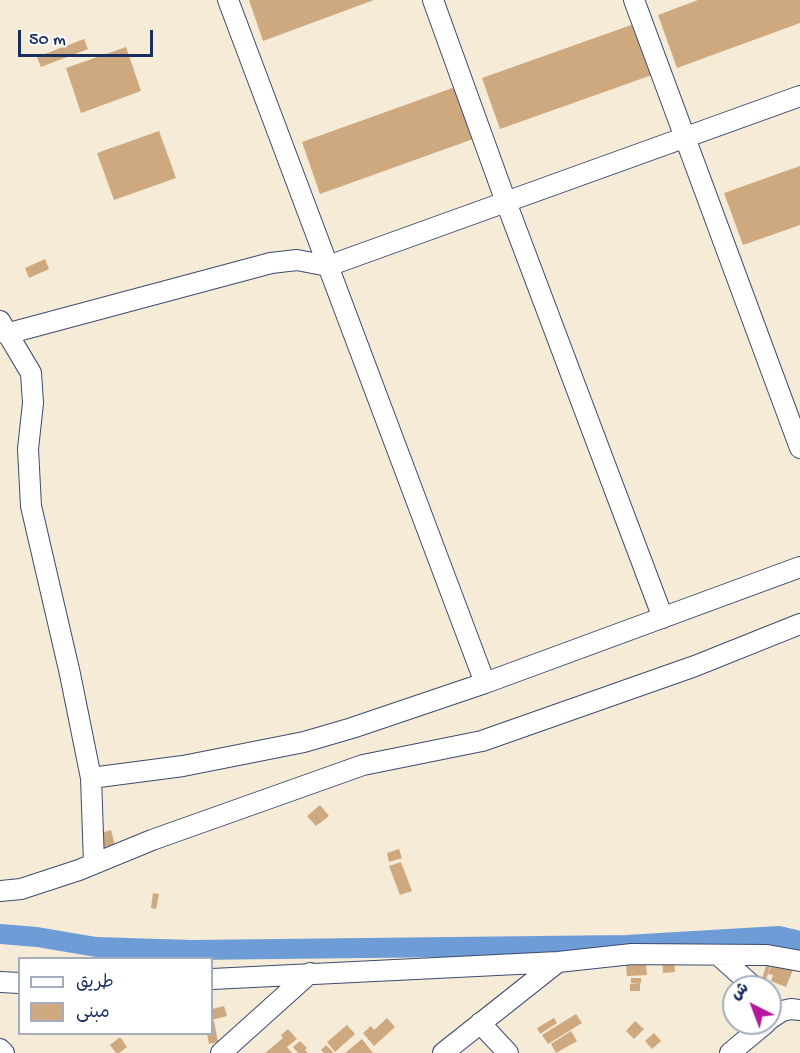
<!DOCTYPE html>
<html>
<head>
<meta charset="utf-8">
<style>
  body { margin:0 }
  #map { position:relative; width:800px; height:1053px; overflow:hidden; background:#f5ebd7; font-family:"Gochi Hand","Playpen Sans Arabic",sans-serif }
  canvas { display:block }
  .legend { position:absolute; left:18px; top:957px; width:195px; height:78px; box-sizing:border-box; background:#fff; border:2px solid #a4acbf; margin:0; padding:8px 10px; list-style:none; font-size:18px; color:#1b2f5e }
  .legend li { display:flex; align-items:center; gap:12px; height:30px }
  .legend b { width:30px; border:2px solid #a4acbf }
  .north { position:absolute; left:722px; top:975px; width:60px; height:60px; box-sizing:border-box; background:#fff; border:2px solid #a4acbf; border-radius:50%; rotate:318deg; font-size:16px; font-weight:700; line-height:24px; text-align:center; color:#1b2f5e }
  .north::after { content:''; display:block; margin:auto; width:21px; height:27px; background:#b5179e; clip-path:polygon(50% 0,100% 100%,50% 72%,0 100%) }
  .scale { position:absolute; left:18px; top:30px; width:135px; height:27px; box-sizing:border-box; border:3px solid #1b2f5e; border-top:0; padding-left:8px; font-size:18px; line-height:21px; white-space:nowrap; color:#1b2f5e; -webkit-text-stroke:4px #fff; paint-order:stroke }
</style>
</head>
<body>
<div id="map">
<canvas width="800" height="1053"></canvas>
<ul class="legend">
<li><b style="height:8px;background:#fff"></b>طريق</li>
<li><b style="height:16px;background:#cea980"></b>مبنى</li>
</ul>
<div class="north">ش</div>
<div class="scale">50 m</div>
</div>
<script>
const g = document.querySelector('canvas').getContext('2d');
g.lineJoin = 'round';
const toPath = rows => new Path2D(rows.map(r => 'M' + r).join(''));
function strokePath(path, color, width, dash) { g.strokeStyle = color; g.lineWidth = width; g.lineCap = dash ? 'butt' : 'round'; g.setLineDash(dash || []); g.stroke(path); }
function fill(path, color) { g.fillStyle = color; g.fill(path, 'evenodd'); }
const canal = toPath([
  [0,934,37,937,96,947,191,950,626,945,779,936,800,941]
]);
const building = toPath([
  [249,0,374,0,263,41],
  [698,0,800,0,800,23,677,68,658,15],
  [634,24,652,75,500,129,482,78],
  [84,39,88,49,41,67,37,57],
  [126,47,141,91,81,113,66,68],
  [458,86,476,138,320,194,302,142],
  [159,131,176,178,114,200,97,153],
  [800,166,800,225,743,245,724,193],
  [45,259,49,269,29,278,25,268],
  [320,805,329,816,316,826,307,816],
  [111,830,115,845,104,847,101,833],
  [399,849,402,858,389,862,387,853],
  [401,862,412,891,400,895,389,866],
  [153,893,159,894,156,909,151,908],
  [768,959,772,960,766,980,762,979],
  [662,960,674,960,675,972,663,973],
  [773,961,794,967,786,987,771,981,773,975,768,974],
  [646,964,647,975,627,976,626,965],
  [631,978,641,978,641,983,631,983],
  [640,983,640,991,630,991,630,984],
  [224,1006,227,1016,212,1020,212,1009],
  [576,1014,582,1023,548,1044,542,1035],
  [387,1018,395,1027,374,1046,363,1033,371,1026,374,1030],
  [554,1018,557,1023,540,1034,537,1028],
  [212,1021,214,1021,218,1042,209,1044,207,1034,212,1034],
  [635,1021,644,1029,634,1039,626,1031],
  [347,1025,355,1034,335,1052,327,1042],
  [288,1029,297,1039,287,1047,292,1053,265,1053,283,1038,281,1035],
  [571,1031,577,1041,556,1053,551,1044],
  [654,1033,661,1041,652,1049,645,1041],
  [120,1037,127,1047,119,1053,116,1053,110,1045],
  [362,1039,373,1053,345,1053],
  [300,1041,307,1048,305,1050,308,1053,298,1053,293,1047],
  [326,1045,333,1052,332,1053,324,1053,321,1050]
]);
const street = toPath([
  [228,0,485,683],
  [433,0,506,202,663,618],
  [634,0,800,448],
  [0,321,31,373,33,403,28,449,31,506,70,674,91,778,94,863],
  [6,334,271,263,297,260,328,266,800,96],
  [91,778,183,766,304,742,352,728,485,683,800,567],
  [0,891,21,889,79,870,152,840,363,765,482,741,695,666,800,624],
  [718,955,754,987],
  [212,979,558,962,632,954,767,955,800,961],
  [0,982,20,983],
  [770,1019,782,1011,791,1009,800,1010],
  [480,1023,508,1053],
  [0,1049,4,1053],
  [221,1053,310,973],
  [443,1053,558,962],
  [730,1053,766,1023]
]);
strokePath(canal, '#6d9cd6', 20);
fill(building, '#cea980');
strokePath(street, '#3c4b70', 22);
strokePath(street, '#fff', 20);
</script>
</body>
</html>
